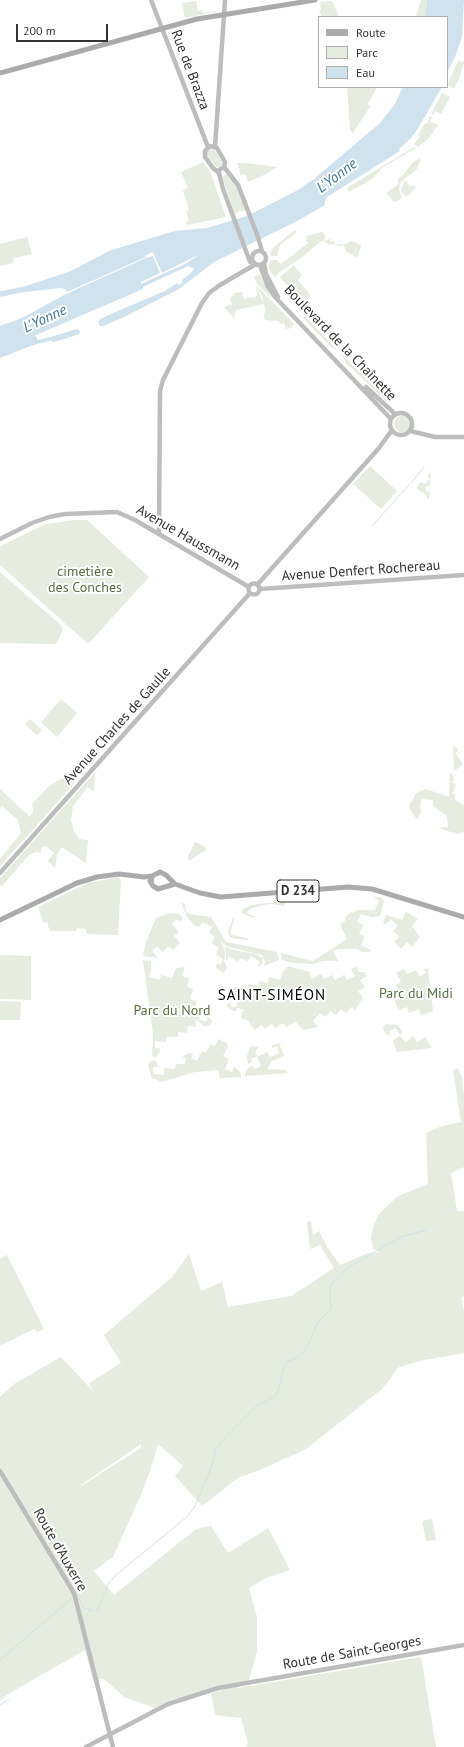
<!DOCTYPE html>
<html>
<head>
<meta charset="utf-8">
<style>
  body { margin:0 }
  #map { position:relative; width:464px; height:1747px; overflow:hidden; background:#fff; font-family:"PT Sans",sans-serif }
  canvas { display:block }
  .legend { position:absolute; left:318px; top:16px; width:130px; height:72px; box-sizing:border-box; background:#fff; border:1px solid #adadad; margin:0; padding:5px 7px; list-style:none; font-size:12px; color:#333 }
  .legend li { display:flex; align-items:center; gap:8px; height:20px }
  .legend b { width:20px; border:1px solid #adadad }
  .scale { position:absolute; left:16px; top:24px; width:92px; height:18px; box-sizing:border-box; border:2px solid #333; border-top:0; padding-left:5px; font-size:12px; line-height:14px; white-space:nowrap; color:#333; -webkit-text-stroke:3px #fff; paint-order:stroke }
</style>
</head>
<body>
<div id="map">
<canvas width="464" height="1747"></canvas>
<ul class="legend">
<li><b style="height:5px;background:#ababab"></b>Route</li>
<li><b style="height:11px;background:#e6ecdf"></b>Parc</li>
<li><b style="height:11px;background:#cfe2ee"></b>Eau</li>
</ul>
<div class="scale">200 m</div>
</div>
<script>
const g = document.querySelector('canvas').getContext('2d');
g.lineJoin = 'round';
function fill(path, color) { g.fillStyle = color; g.fill(path, 'evenodd'); }
const toPath = rows => new Path2D(rows.map(r => 'M' + r).join(''));
function strokePath(path, color, width, dash) { g.strokeStyle = color; g.lineWidth = width; g.lineCap = dash ? 'butt' : 'round'; g.setLineDash(dash || []); g.stroke(path); }
function label(font, color, halo, rows, align = 'center') {
  g.font = font + ' "PT Sans",sans-serif'; g.lineWidth = 4; g.setLineDash([]); g.textBaseline = 'middle'; g.strokeStyle = halo; g.fillStyle = color; for (const [text, x, y, turn = 0] of rows) {
    g.save(); g.translate(x, y); g.rotate((+turn || 0) * Math.PI / 180); g.textAlign = isNaN(turn) ? turn : align; if (halo) g.strokeText(text, 0, 0); g.fillText(text, 0, 0); g.restore();
  }
}
const green = toPath([
  [421,0,427,0,425,17,416,16],
  [196,1,198,11,202,10,203,13,216,11,216,12,185,18,182,3],
  [332,1,339,17,322,17,319,10,321,9,320,2],
  [458,61,464,62,460,76,454,89,447,85],
  [347,87,377,87,368,104,370,107,353,133,350,130],
  [442,93,450,97,441,114,435,111,433,115,431,114],
  [430,116,432,117,429,124,431,122,438,125,429,138,418,147,414,144,420,137,418,135,425,123,427,124],
  [414,147,416,148,382,168,372,179,349,192,347,188],
  [211,149,216,151,222,162,222,165,219,168,215,166,207,155,208,151],
  [420,158,421,160,417,169,401,182,399,189,402,197,401,199,395,202,393,201,386,193,399,184,397,180,404,174,412,163],
  [203,162,210,171,226,217,187,225,186,222,189,221,186,211,189,210,183,191,188,187,181,172],
  [237,163,246,163,277,167,264,175,248,182,245,174,241,176],
  [226,174,235,184,246,211,239,211,235,215,222,177],
  [405,180,410,187,414,185,416,188,406,197,401,190],
  [295,230,297,232,280,245,277,256,271,256,270,253,274,247],
  [322,232,326,237,324,238,324,241,330,239,331,242,334,241,336,244,346,244,351,241,359,244,361,246,357,258,346,251,344,245,339,246,335,244,329,245,324,241,320,242,301,258,278,273,276,278,270,271,268,266,271,260,277,260,281,264,308,243,306,240,308,239,306,236],
  [27,237,32,254,14,258,13,263,0,266,0,244],
  [294,265,302,275,298,280,309,293,310,297,307,299,303,301,293,288,290,288,280,278,280,277],
  [260,274,271,298,257,284,254,277],
  [256,285,294,324,291,328,286,329,284,323,281,324,278,321,265,320,264,316,265,309,264,304,236,310,234,318,224,307,232,305,230,298,235,293,242,292,244,299,255,297,257,295,256,286,264,304,262,296],
  [305,316,339,352,332,348,303,318],
  [341,353,387,400,386,401,346,363],
  '394 424a8 8 0 1 1 16 0a8 8 0 1 1-16 0Z',
  [370,466,397,491,381,509,353,484],
  [431,471,430,486,426,486,426,491,430,492,429,500,423,492,422,493,416,488,421,482,425,484,430,479,427,476],
  [76,520,87,520,149,577,90,642,87,643,0,565,0,546,46,524],
  [0,572,62,626,62,632,56,644,0,643],
  [61,699,77,713,57,737,41,722],
  [30,719,42,730,37,735,25,724],
  [453,746,457,748,458,751,455,753,463,764,454,771],
  [95,772,94,792,88,787,73,806,71,820,74,831,79,839,88,840,86,863,61,847,57,855,55,868,48,861,54,853,46,846,41,847,41,853,37,852,30,854,2,886,0,885,0,878],
  [452,773,454,781,451,782,456,785,452,794,455,794,455,800,464,805,464,832,457,834,438,828,448,827,447,816,433,806,433,800,421,799,420,810,422,811,417,819,412,813,409,806,416,793,426,789,449,797,450,774],
  [68,776,76,780,73,785,0,866,0,859,21,833,18,820,2,806,0,809,0,789,30,817,33,811,32,804,48,787,57,781],
  [195,842,204,846,206,850,189,861,188,856],
  [117,877,121,880,118,935,87,934,86,929,77,928,76,931,50,931,50,928,48,927,48,923,43,922,38,907,88,883],
  [374,897,380,897,384,901,380,916,372,917,361,914,357,922,363,925,359,934,365,936,361,945,371,950,369,952,362,952,358,949,338,949,333,951,338,961,323,961,312,964,293,963,282,960,281,953,313,961,347,939,340,924,346,920,345,918,351,912,353,913,357,910,375,910,379,901],
  [283,901,286,901,284,906,272,904,263,905,250,909,247,913,255,917,258,916,254,918,242,913,241,911,244,908,252,905],
  [181,902,185,904,186,912,189,914,211,917,226,942,277,952,279,960,264,966,265,962,262,955,228,947,221,942,225,952,224,961,227,968,223,973,216,968,217,963,220,965,223,959,216,954,219,948,212,943,215,937,209,933,212,927,203,922,199,927,195,926,187,917],
  [406,912,418,919,412,926,420,937,412,947,407,942,401,949,394,942,399,937,393,931,398,926,391,919,386,924,383,923,386,915,402,920],
  [170,913,179,914,183,918,180,922,177,919,172,924,179,932,174,936,180,943,173,950,169,946,162,952,157,946,152,951,158,958,143,956,145,945,156,918],
  [235,917,230,933,232,935,247,938,248,940,231,938,229,936,228,931,233,918],
  [224,947,238,951,256,954,263,958,262,965,257,967,260,962,251,956,247,962,241,958,237,962,229,956,226,961,226,951],
  [0,955,31,956,31,1000,0,999],
  [143,960,151,961,151,970,149,977,160,980,161,975,172,978,176,968,185,967,182,976,189,978,187,987,193,989,190,999,197,1001,195,1009,201,1011,199,1019,206,1022,208,1017,212,1020,211,1024,207,1026,204,1026,197,1020,195,1023,196,1027,188,1026,187,1033,178,1032,178,1037,167,1037,166,1042,155,1041,155,1048,160,1048,160,1051,156,1057,152,1056,153,1034],
  [288,966,309,972,312,979,321,974,324,979,332,975,335,980,344,975,347,980,355,976,351,969,357,966,358,972,364,972,367,976,360,980,365,987,358,991,363,998,355,1010,351,1007,346,1013,341,1009,336,1015,330,1011,326,1017,320,1013,313,1021,318,1027,303,1030,296,1022,286,1027,283,1023,275,1028,272,1024,264,1029,262,1025,254,1030,249,1021,241,1018,243,1009,237,1008,236,1011,233,1011,228,1007,227,1005,229,1002,230,1003,230,1007,236,1007,238,999,231,997,233,988,238,987,247,989,248,984,258,986,259,981,268,983,269,977,280,980,282,973],
  [428,968,433,1011,421,1015,419,1009,409,1013,407,1007,399,1010,393,997,400,993,396,985,401,982,396,973,404,969,407,974,416,970,420,977,426,973,424,969],
  [0,1001,21,1002,20,1020,0,1020],
  [386,1024,398,1025,403,1033,400,1035,396,1028,391,1030,389,1033,390,1035,387,1035,384,1031,383,1027],
  [400,1036,406,1042,413,1036,417,1042,425,1037,432,1048,397,1052,393,1040],
  [218,1039,227,1043,228,1047,223,1056,229,1059,225,1069,232,1072,234,1067,237,1069,241,1073,241,1077,220,1078,218,1070,195,1072,161,1082,154,1078,152,1079,148,1065,151,1061,156,1060,158,1067,153,1067,153,1074,164,1075,164,1068,175,1069,176,1064,185,1064,186,1058,182,1057,189,1053,193,1054,191,1058,197,1061,202,1051,206,1053,210,1044,215,1046],
  [279,1043,284,1056,272,1061,267,1069,286,1070,288,1073,245,1076,247,1069,250,1067,253,1066,255,1069,261,1066,257,1057,267,1052,270,1057,279,1053,277,1046,272,1048,272,1045],
  [257,1046,259,1048,255,1051,257,1056,251,1059,252,1062,248,1064,247,1056,250,1047],
  [458,1068,462,1077,464,1096,464,1167,451,1173,457,1211,464,1211,464,1296,461,1298,464,1310,464,1353,424,1360,399,1367,382,1389,306,1449,262,1469,238,1478,202,1506,175,1476,183,1466,158,1444,150,1471,140,1497,113,1557,94,1571,114,1595,196,1529,211,1526,228,1553,268,1528,290,1570,266,1578,249,1588,257,1617,257,1652,249,1680,171,1700,155,1708,124,1697,104,1679,93,1680,85,1650,8,1694,0,1701,0,1397,14,1384,61,1357,94,1392,89,1383,121,1363,104,1335,172,1277,189,1254,201,1291,222,1282,228,1307,291,1296,334,1268,320,1245,310,1249,307,1222,311,1221,313,1235,319,1231,327,1247,340,1265,368,1253,380,1252,373,1249,371,1237,374,1224,379,1214,398,1196,428,1184,426,1133,442,1126,461,1122,453,1070],
  [141,1444,141,1448,81,1486,81,1485],
  [7,1255,44,1329,37,1332,34,1329,0,1346,0,1259],
  [432,1519,436,1540,426,1541,422,1521],
  [421,1657,436,1747,246,1747,248,1743,241,1718,215,1715,211,1693,237,1686,239,1693,238,1688]
]);
const water = toPath([
  [427,0,464,0,462,37,455,57,447,73,447,17,425,17],
  [403,87,442,87,417,130,411,138,399,149,400,151,327,197,325,201,325,205,299,220,214,262,179,289,122,318,103,326,100,326,98,322,100,319,113,313,165,291,177,283,179,285,183,282,182,280,191,273,194,268,191,268,189,266,186,267,143,287,143,289,36,335,35,337,37,337,37,340,60,335,61,338,33,345,0,358,0,326,22,318,66,294,146,258,153,256,160,273,141,282,141,284,187,263,198,255,162,273,153,252,145,256,146,257,67,292,65,289,61,288,23,292,23,287,71,271,109,251,161,235,175,231,207,228,247,216,296,191,314,179,380,123,395,104]
]);
const stream = toPath([
  [411,483,424,467],
  [372,526,409,485],
  [77,1596,84,1608,93,1611],
  [97,1612,108,1584,116,1575,188,1516,195,1506,211,1469,216,1449,223,1440,256,1406,274,1397,278,1392,284,1367,287,1362,298,1357,304,1351,309,1343,318,1322,331,1309,330,1297,330,1287,336,1279,347,1268,401,1237,426,1230],
  [0,1660,72,1598],
  [0,1705,9,1699]
]);
const river = toPath([
  [0,294,31,288],
  [54,339,77,332]
]);
const secondary = toPath([
  [151,0,208,147],
  [215,147,225,0],
  [224,167,238,185,258,237,262,251],
  [218,171,224,167,225,162,217,148,210,146,205,151,205,157,213,168,219,173,223,189,250,262],
  '252 258a7 7 0 1 1 14 0a7 7 0 1 1-14 0Z',
  [264,263,266,274,278,297],
  [260,265,268,287,275,297,391,419],
  [366,387,395,414],
  '390 424a11 11 0 1 1 22 0a11 11 0 1 1-22 0Z',
  [410,431,435,437,464,437],
  [159,533,160,391,163,380,202,303,209,293,220,285,256,264],
  [0,539,32,523,49,517,65,514,117,512,135,520,249,587],
  '248.5 589a5.5 5.5 0 1 1 11 0a5.5 5.5 0 1 1-11 0Z',
  [257,585,379,448,392,430],
  [260,589,464,575],
  [0,873,250,593],
  [0,1471,74,1593,113,1747],
  [86,1747,168,1704,218,1688,464,1645]
]);
const primary = toPath([
  [0,73,197,19,315,0],
  [150,881,153,886,158,889,175,884],
  [151,882,152,876,160,872,166,875,175,884,200,893,221,897,348,887,372,889,464,917],
  [0,920,77,883,97,877,119,874,144,877,152,876]
]);
const shields = [
  [298,891,42]
];
const shieldNames = [
  ["D 234",298,891]
];
const streetNames = [
  ["Rue de Brazza",190,70,69],
  ["Boulevard de la Chaînette",340,343,46],
  ["Avenue Haussmann",188,538,30],
  ["Avenue Denfert Rochereau",361,571,-4],
  ["Avenue Charles de Gaulle",117,726,-48],
  ["Route d'Auxerre",60,1550,60],
  ["Route de Saint-Georges",352,1653,-10]
];
const parkNames = [
  ["cimetière",85,572],
  ["des Conches",85,588],
  ["Parc du Midi",416,994],
  ["Parc du Nord",172,1011]
];
const waterNames = [
  ["L'Yonne",337,176,-37],
  ["L'Yonne",45,319,-25]
];
const neighbourhoodNames = [
  ["SAINT-SIMÉON",272,996]
];
fill(green, '#e6ecdf');
fill(water, '#cfe2ee');
strokePath(stream, '#cfe2ee', 1);
strokePath(river, '#cfe2ee', 5.5);
strokePath(secondary, '#bdbdbd', 4.5);
strokePath(primary, '#ababab', 5);
for (const [x, y, w] of shields) { const box = new Path2D(); box.roundRect(x - w / 2, y - 11, w, 22, 3); g.fillStyle = '#fff'; g.fill(box); strokePath(box, '#333', 1); }
label('bold 13px', '#333', null, shieldNames);
label('14px', '#333', '#fff', streetNames);
label('14px', '#56703f', '#fff', parkNames);
label('italic 15px', '#3f7597', '#fff', waterNames);
g.letterSpacing = '1px';
label('15px', '#000', '#fff', neighbourhoodNames);
g.letterSpacing = '0px';
</script>
</body>
</html>
